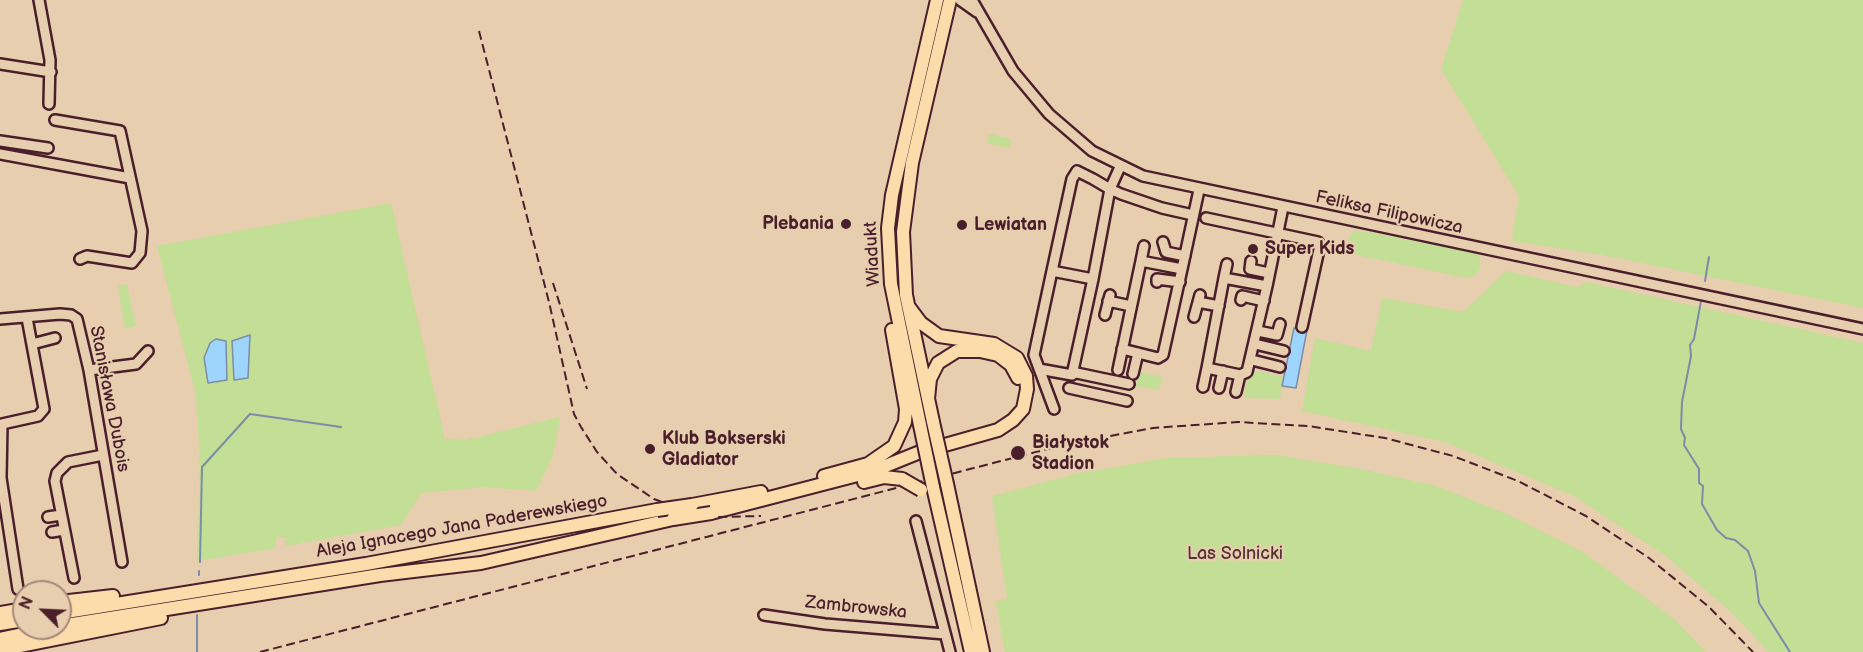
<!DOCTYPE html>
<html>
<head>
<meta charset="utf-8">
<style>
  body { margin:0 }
  #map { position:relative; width:1863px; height:652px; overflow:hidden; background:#e6ceae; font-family:"Balsamiq Sans",sans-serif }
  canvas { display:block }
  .north { position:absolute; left:12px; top:580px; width:60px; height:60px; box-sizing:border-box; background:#e6ceae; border:2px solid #a8887a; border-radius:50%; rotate:294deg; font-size:16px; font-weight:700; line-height:24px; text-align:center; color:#4a1f2b }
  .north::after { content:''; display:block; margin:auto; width:21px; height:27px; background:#4a1f2b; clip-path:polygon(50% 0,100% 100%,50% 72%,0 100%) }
</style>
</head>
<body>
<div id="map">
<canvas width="1863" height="652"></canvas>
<div class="north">N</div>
</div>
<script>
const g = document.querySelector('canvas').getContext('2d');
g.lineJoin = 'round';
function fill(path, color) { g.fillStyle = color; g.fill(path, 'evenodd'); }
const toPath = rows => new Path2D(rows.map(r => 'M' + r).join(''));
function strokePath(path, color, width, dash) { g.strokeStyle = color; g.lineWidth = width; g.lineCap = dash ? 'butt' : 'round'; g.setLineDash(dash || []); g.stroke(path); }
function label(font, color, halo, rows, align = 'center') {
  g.font = font + ' "Balsamiq Sans",sans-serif'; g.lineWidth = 4.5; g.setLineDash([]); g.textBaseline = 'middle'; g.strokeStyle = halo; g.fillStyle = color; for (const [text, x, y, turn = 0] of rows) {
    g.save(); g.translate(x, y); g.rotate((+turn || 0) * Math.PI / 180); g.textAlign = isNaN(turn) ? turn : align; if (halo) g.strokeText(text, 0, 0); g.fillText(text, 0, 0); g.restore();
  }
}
const green = toPath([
  [1463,0,1863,0,1863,308,1603,255,1512,241,1519,196,1441,69],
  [989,134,1011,139,1009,148,987,143],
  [391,203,445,439,466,440,560,417,553,455,539,485,536,491,484,487,421,493,401,525,285,546,286,538,277,536,275,548,197,561,200,465,196,395,157,246],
  [1355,230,1479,252,1480,269,1474,276,1467,278,1357,255,1349,244,1350,235],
  [1506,271,1577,287,1586,282,1863,343,1863,652,1769,652,1730,611,1666,556,1572,495,1445,442,1302,411,1315,338,1371,351,1382,298,1463,312],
  [127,284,136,326,125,329,118,286],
  [1256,371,1283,376,1280,399,1244,398,1247,379],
  [1139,372,1162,377,1159,390,1136,386],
  [1275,455,1356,468,1436,486,1507,514,1583,552,1674,619,1706,652,1005,652,996,602,1007,598,992,496,1076,474,1166,458]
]);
const water = toPath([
  [1294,328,1307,330,1296,388,1282,386,1294,328],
  [250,335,248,378,234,380,232,341,250,335],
  [216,339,226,341,227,380,208,383,204,358,210,343,216,339]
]);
const stream = toPath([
  [1705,281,1709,257],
  [1701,301,1694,339,1690,345,1691,356,1682,402,1681,429,1685,438,1684,445,1699,469,1699,483,1703,486,1702,504,1717,530,1726,538,1735,540,1748,551,1755,571,1759,603,1790,652],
  [200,562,202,467,250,414,341,427],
  [199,575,199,571],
  [197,652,197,615]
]);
const minor = toPath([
  [39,0,50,60,49,104],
  [960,0,977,12],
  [972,0,1013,71,1049,114,1092,151,1143,176,1863,329],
  [0,64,51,72],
  [55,120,120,131,142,231,140,253,132,263,87,256,80,259],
  [0,141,48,148],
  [0,154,130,178],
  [1120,167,1110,189,1093,279,1052,271,1072,179,1077,171,1093,179,1110,189,1121,194,1162,208,1193,215],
  [1206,218,1318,242,1320,245,1302,327],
  [1163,242,1166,252,1185,256],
  [1141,261,1144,246],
  [1251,261,1250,269,1269,273],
  [1052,271,1034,355,1054,409],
  [1224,278,1227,264],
  [1157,282,1157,279,1180,282],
  [1267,286,1247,372,1240,375,1207,368,1224,278,1267,286,1283,207],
  [1241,300,1242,296,1264,301],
  [1108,301,1131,306],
  [1198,302,1219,306],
  [1105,315,1110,295],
  [1194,317,1200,295],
  [0,319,60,314,71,315,77,319,89,370,122,562],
  [1258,331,1277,335,1280,324],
  [32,344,55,338],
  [1255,344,1284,351],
  [1122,349,1158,358,1163,355,1182,269],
  [1252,360,1280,367],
  [1039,369,1072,375,1093,279],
  [89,370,136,364,148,351],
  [1118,370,1141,261,1182,269,1199,190],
  [1072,372,1129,384],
  [1133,374,1138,353],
  [1203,387,1207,368],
  [1069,388,1127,401],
  [1219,388,1223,371],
  [1236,392,1240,375],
  [48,517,61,515],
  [916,521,950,652],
  [52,532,64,530],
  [74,578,55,481,57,473,68,462,103,455],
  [18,589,1,478,2,424,38,416,44,409,27,318],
  [764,615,825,624,945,634]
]);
const major = toPath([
  [928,399,930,379,938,363,957,351,980,351,998,355,1011,365,1018,378],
  [933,422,906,295,903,232,912,163,950,0],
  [920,425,891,284,888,228,892,195,937,0],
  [868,464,894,446,905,422,906,409,892,330],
  [824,476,868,464],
  [864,482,884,477,902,479],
  [947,484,983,652],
  [933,487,971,652],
  [692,505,761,492],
  [711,513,873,471,920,452,998,430,1013,420,1023,409,1027,389,1026,376,1017,358,994,344,939,336,921,323,909,307],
  [60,602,113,596],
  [0,613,24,609],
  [60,613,366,564,657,510],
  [0,624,24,620],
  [60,626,380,575,481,563,673,519],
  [0,639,51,628],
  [0,650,161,618]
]);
const rail = toPath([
  [479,31,549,302,574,414,581,427,597,452,617,474,654,499,683,510,715,517,761,516],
  [553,283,587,389],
  [260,652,1067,444,1153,428,1238,422,1308,426,1385,438,1453,456,1518,481,1586,516,1649,558,1709,607,1753,652]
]);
const majorBridge = toPath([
  [933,422,947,484],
  [920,425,933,487],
  [902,479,921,490],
  [657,510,692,505],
  [673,519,711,513]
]);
const markers = [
  [846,224,6,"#4a1f2b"],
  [962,225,6,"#4a1f2b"],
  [1253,249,6,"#4a1f2b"],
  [650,449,6,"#4a1f2b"],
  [1018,453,8,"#4a1f2b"]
];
const streetNames = [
  ["Feliksa Filipowicza",1389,213,12],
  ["Wiadukt",873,254,-93],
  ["Stanisława Dubois",109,399,79],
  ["Aleja Ignacego Jana Paderewskiego",462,527,-10],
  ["Zambrowska",856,608,6]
];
const poiNames = [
  ["Plebania",834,224,"right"],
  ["Lewiatan",974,225],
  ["Super Kids",1265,249],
  ["Klub Bokserski",662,439],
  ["Gladiator",662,460],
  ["Białystok",1032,443],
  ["Stadion",1032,464]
];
const parkNames = [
  ["Las Solnicki",1235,554]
];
fill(green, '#c3de95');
fill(water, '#9ed5fd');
strokePath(water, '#7c8ca9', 1.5);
strokePath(stream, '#7c8ca9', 2);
strokePath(minor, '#4a1f2b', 14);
strokePath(major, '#4a1f2b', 16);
strokePath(minor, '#e6ceae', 9);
strokePath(major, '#fddcac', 12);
strokePath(rail, '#4a1f2b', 2, [9, 4.5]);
strokePath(majorBridge, '#4a1f2b', 16, []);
strokePath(majorBridge, '#fddcac', 12);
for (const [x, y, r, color] of markers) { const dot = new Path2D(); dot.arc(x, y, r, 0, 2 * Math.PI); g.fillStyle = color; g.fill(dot); strokePath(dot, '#e6ceae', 2); }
label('18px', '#4a1f2b', '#e6ceae', streetNames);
label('bold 18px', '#4a1f2b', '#e6ceae', poiNames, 'left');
label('18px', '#563236', '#e6ceae', parkNames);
</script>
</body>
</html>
